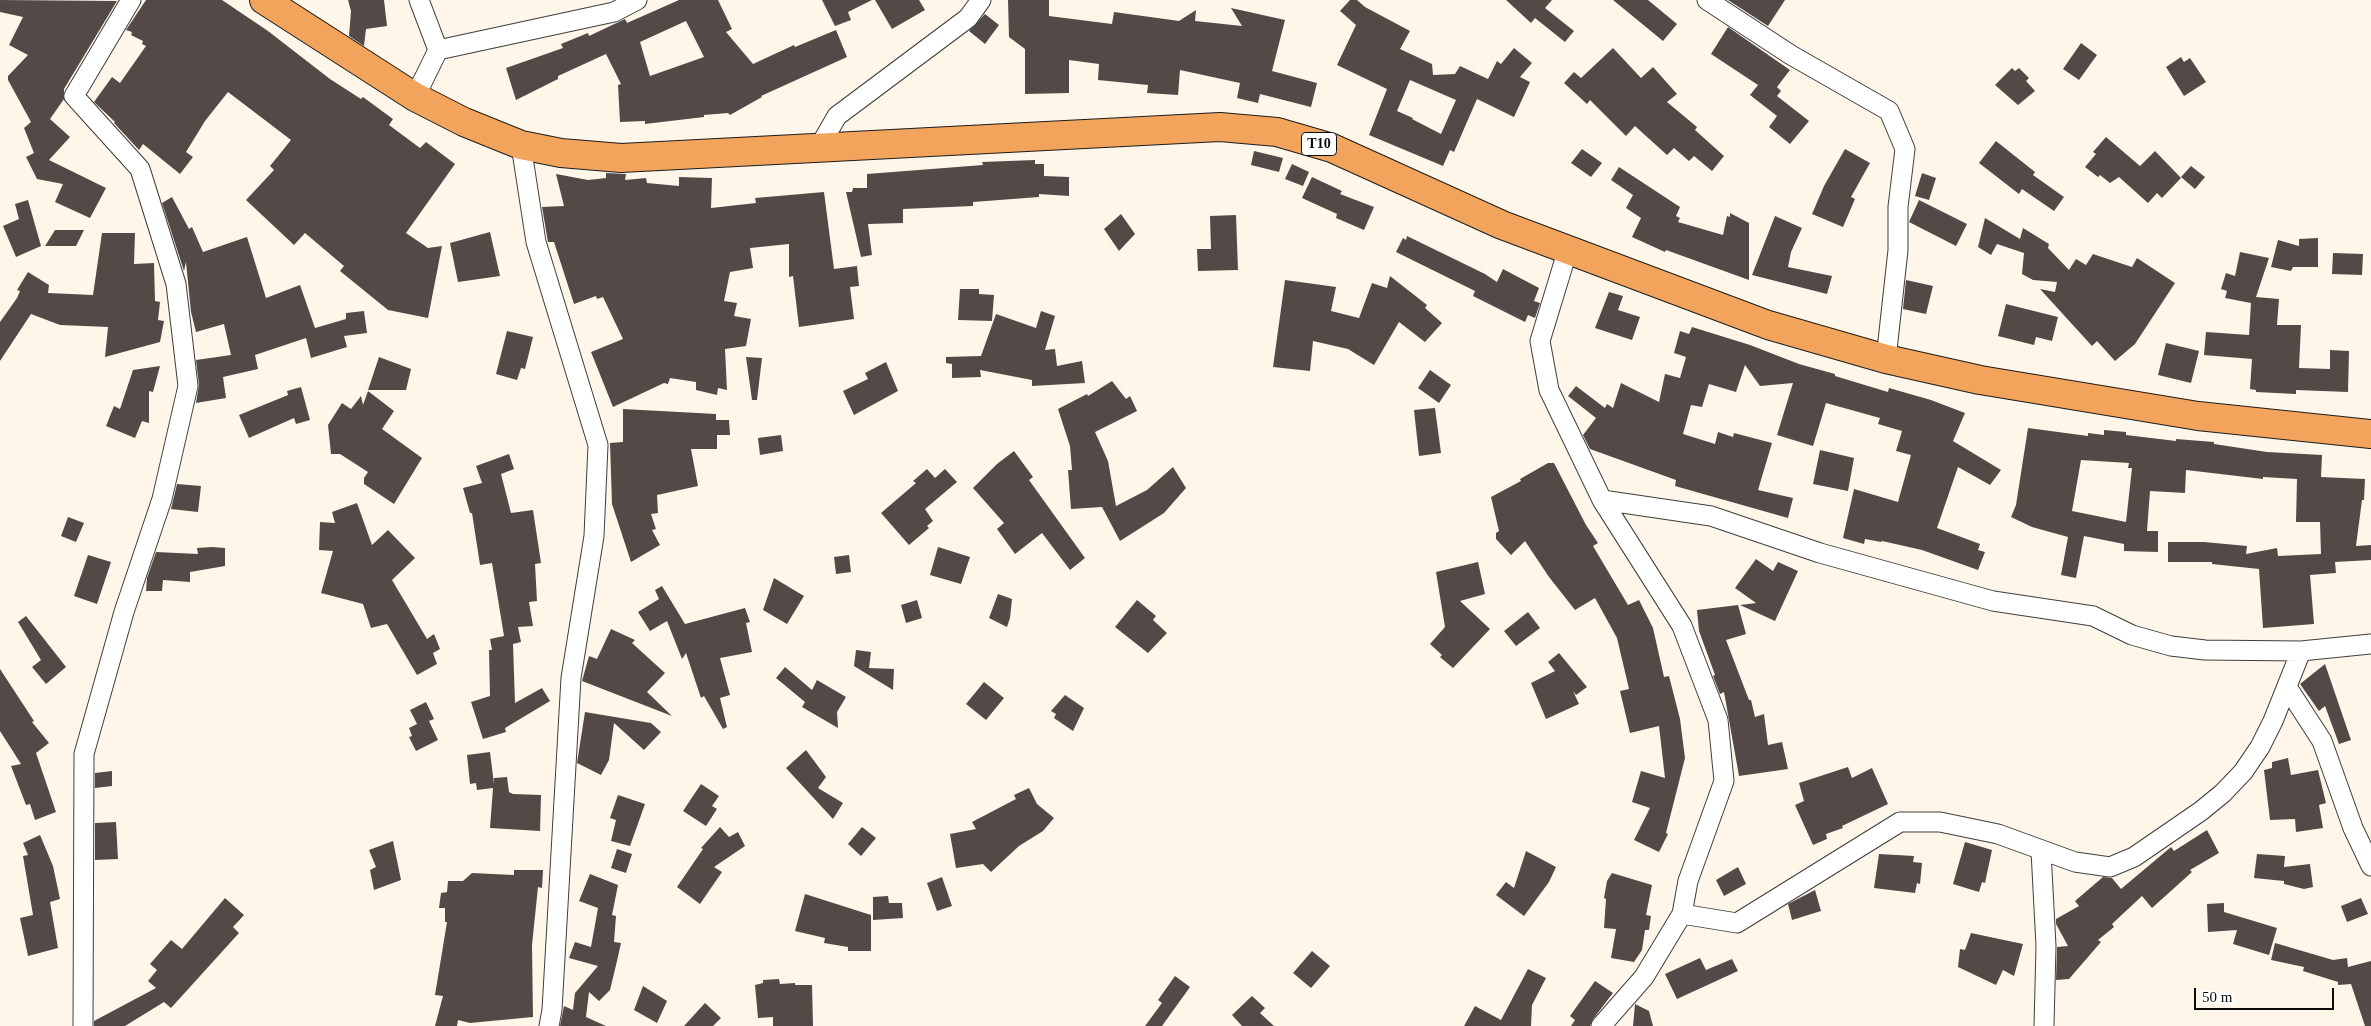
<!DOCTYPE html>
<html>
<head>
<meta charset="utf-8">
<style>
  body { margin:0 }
  #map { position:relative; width:2371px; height:1026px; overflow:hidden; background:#fef7e9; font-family:Georgia,serif }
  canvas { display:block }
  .scale { position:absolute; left:2194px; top:988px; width:140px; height:22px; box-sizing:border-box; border:2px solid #0b0b0b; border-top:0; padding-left:6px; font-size:15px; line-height:18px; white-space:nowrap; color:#0b0b0b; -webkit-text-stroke:4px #fff; paint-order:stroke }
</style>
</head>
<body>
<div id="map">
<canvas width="2371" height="1026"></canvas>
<div class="scale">50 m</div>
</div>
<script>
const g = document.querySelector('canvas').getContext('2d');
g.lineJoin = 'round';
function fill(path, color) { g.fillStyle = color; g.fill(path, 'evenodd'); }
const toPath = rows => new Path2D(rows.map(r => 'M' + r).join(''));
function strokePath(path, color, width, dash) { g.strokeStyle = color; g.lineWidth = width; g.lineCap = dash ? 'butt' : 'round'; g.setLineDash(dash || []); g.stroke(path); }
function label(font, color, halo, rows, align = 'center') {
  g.font = font + ' Georgia,serif'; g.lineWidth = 5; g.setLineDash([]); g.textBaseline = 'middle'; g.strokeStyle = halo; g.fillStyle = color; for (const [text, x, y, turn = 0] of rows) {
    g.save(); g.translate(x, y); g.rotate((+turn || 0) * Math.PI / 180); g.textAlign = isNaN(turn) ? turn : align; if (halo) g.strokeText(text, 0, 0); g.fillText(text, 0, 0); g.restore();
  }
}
const building = toPath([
  [0,0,117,1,64,89,64,99,50,119,70,137,49,160,106,188,90,218,55,202,63,184,37,179,26,157,34,153,24,128,31,122,8,80,8,76,28,55,9,45,23,17,0,12],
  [146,0,222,0,268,31,330,79,361,99,363,97,393,119,389,125,420,148,426,142,455,164,406,233,428,248,442,246,428,318,388,310,340,271,344,266,305,233,294,245,246,200,274,170,270,166,291,140,228,92,205,121,186,152,193,157,180,174,143,144,139,150,114,123,115,122,94,102,112,77,120,83,146,46,142,44,143,41,131,35,132,32,126,30],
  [348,0,384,0,387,26,366,29,364,46,349,36,351,11],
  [679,0,718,0,732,29,726,32,753,64,794,45,795,47,836,30,847,57,761,96,762,97,730,115,728,113,704,115,704,117,645,124,645,121,620,122,618,85,621,84,606,54,558,76,558,79,516,100,506,68,563,48,561,44,588,33,589,36,625,19,627,23],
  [686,21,704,57,650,76,640,42],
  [822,0,872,0,848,12,851,20,835,26],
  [875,0,919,0,925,10,892,29],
  [1008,0,1049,0,1049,16,1112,24,1114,12,1179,21,1196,10,1195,21,1242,26,1231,8,1285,20,1272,71,1317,83,1311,107,1260,94,1258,103,1237,98,1240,83,1180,70,1178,95,1147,93,1148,85,1098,80,1099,64,1069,60,1069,93,1025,94,1025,49,1009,37],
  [1350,0,1357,0,1365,7,1410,31,1400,49,1432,64,1433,75,1455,74,1460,66,1488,79,1497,61,1501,64,1514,48,1532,63,1520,77,1530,82,1514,117,1477,99,1454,152,1450,150,1443,166,1369,135,1387,89,1337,65,1356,25,1340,11],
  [1410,80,1456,100,1441,134,1412,119,1413,118,1397,111],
  [1506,0,1552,0,1545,8,1574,31,1565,42,1535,18,1531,23],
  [1613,0,1648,0,1677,24,1663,41],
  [1728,0,1785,0,1768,26],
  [985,14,999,25,985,44,969,31],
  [1728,27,1790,70,1777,87,1781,91,1777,96,1809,121,1790,144,1769,127,1777,116,1750,95,1758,85,1711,54],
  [2081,43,2097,55,2079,80,2063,69],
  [1613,48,1641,78,1653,67,1677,94,1667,102,1697,127,1695,130,1724,156,1712,171,1694,156,1689,161,1674,148,1667,155,1635,126,1626,136,1590,100,1587,104,1564,83,1574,72,1581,78],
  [2181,57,2184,62,2190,58,2206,82,2184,96,2166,67],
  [2012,68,2015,71,2019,68,2029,78,2026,81,2035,91,2018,105,1995,85],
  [2106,137,2140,166,2155,151,2181,178,2162,198,2157,193,2148,203,2119,177,2110,183,2100,175,2098,177,2085,167,2096,154,2093,152],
  [1996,141,2035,172,2033,175,2064,197,2054,211,2022,189,2019,194,1979,163],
  [1582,149,1602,163,1591,177,1571,163],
  [1845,149,1870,163,1851,197,1855,199,1843,227,1812,214,1824,186],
  [1254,151,1283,158,1279,172,1251,165],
  [1035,160,1035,164,1044,164,1044,176,1069,177,1069,196,1039,194,1039,197,973,202,973,206,903,209,903,223,868,224,872,255,861,257,846,192,852,192,853,188,867,188,867,174,983,165,982,162],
  [1292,164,1309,172,1303,186,1285,179],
  [2191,166,2205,177,2195,189,2181,177],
  [1619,167,1680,207,1676,216,1680,218,1678,222,1723,235,1727,216,1730,217,1730,213,1749,223,1749,280,1666,250,1665,252,1632,237,1641,218,1626,208,1633,195,1611,180],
  [606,173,626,174,625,180,646,178,647,183,679,186,679,177,712,178,711,208,756,203,755,198,824,192,834,269,857,266,859,286,850,287,854,319,799,327,793,276,789,277,789,244,750,248,753,268,730,272,724,301,737,303,734,316,751,319,746,346,725,349,727,390,718,388,717,395,696,390,696,382,670,378,668,384,664,383,613,407,591,352,623,339,603,297,597,299,596,296,574,304,554,242,548,242,542,207,564,206,556,174,588,180,606,178],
  [1922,173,1936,178,1929,200,1915,196],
  [1312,177,1342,191,1340,194,1374,207,1364,230,1336,218,1337,214,1302,198],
  [172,197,189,229,192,227,203,252,247,237,266,298,300,285,315,328,346,319,346,313,364,311,367,333,344,336,347,347,311,358,306,338,255,355,258,369,223,377,226,398,196,403,199,385,196,360,231,355,224,324,196,332,191,312,186,262,184,271,162,203],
  [28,200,41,246,16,257,3,226,19,219,15,204],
  [1919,200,1967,224,1956,246,1909,222],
  [1121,214,1135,234,1119,251,1104,229],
  [1236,215,1238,270,1198,271,1197,249,1211,249,1210,216],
  [1775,216,1802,228,1791,252,1788,267,1832,276,1827,294,1752,275],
  [1985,218,2020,239,2023,228,2049,244,2048,248,2069,270,2076,259,2086,265,2093,254,2132,267,2137,258,2175,283,2135,344,2115,361,2097,341,2092,346,2040,289,2055,292,2057,282,2033,280,2022,274,2024,253,1997,244,1991,255,1978,247],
  [55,230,84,230,76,246,45,246],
  [490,232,500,276,458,282,450,243],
  [102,233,135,233,134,264,154,263,155,301,160,302,158,320,164,321,160,342,105,357,108,327,60,325,31,314,0,361,0,322,17,298,20,291,17,290,28,272,49,285,48,293,93,295],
  [1407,236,1485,274,1497,282,1503,269,1539,288,1534,301,1540,303,1535,318,1528,315,1525,322,1473,296,1475,291,1396,252,1403,238,1406,240],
  [2318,238,2318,267,2293,267,2291,271,2271,267,2278,240,2299,246,2299,239],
  [2240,252,2269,258,2256,297,2279,299,2277,325,2301,325,2299,368,2330,369,2330,350,2349,351,2348,392,2296,390,2296,394,2256,392,2256,390,2250,389,2252,359,2204,355,2206,332,2249,335,2251,303,2225,298,2227,291,2221,289,2226,273,2235,276],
  [2333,253,2363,254,2362,275,2332,274],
  [1390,276,1427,305,1425,308,1442,323,1425,342,1399,322,1374,365,1348,349,1313,341,1310,371,1273,367,1285,280,1336,287,1331,311,1359,318,1372,283,1387,288],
  [1906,280,1933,286,1926,314,1903,309],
  [960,289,979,289,979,294,994,295,992,321,958,320],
  [1609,292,1623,296,1618,310,1640,317,1632,340,1595,328],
  [2006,304,2058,317,2052,341,2036,337,2034,345,1998,336],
  [1041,311,1055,316,1045,350,1055,349,1057,366,1082,361,1085,383,1032,386,1032,380,980,370,981,377,952,378,952,364,946,363,946,357,981,356,996,314,1036,328],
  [1692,327,1750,345,1799,364,1835,374,1835,376,1888,392,1889,388,1931,400,1965,413,1953,441,2001,470,1990,485,1958,467,1937,528,1980,544,1978,550,1985,552,1978,570,1922,550,1882,541,1881,542,1865,539,1864,544,1843,538,1854,489,1898,502,1911,455,1896,451,1902,431,1878,424,1880,418,1826,403,1813,446,1777,435,1793,383,1760,386,1745,365,1736,392,1709,384,1702,407,1691,405,1683,434,1715,444,1718,432,1733,437,1734,433,1772,443,1758,490,1793,498,1788,518,1675,486,1676,480,1590,449,1583,435,1596,418,1568,396,1576,386,1605,408,1607,404,1613,408,1621,383,1659,402,1665,374,1680,378,1686,357,1674,353,1680,331,1689,334],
  [507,331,533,337,525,369,521,368,517,380,496,374],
  [2166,343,2199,351,2191,383,2158,375],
  [379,357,411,369,406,390,368,390],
  [746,357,762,358,757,400,752,400],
  [886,362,898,391,854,415,843,391,868,379,865,373],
  [160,366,153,392,149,391,149,423,142,421,135,438,106,426,114,406,120,409,133,370],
  [1430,370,1451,385,1439,403,1418,388],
  [1112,381,1126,399,1130,396,1137,411,1095,432,1108,461,1116,506,1147,490,1173,467,1186,488,1164,513,1120,541,1102,507,1071,509,1068,470,1072,470,1070,446,1058,409,1087,394,1088,396],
  [301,387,310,420,296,424,294,418,249,438,239,415,288,395,287,391],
  [368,391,394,411,382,429,422,458,394,504,364,484,364,478,368,472,340,454,331,454,328,425,342,403,351,409,361,396,363,405],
  [1435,408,1441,453,1419,456,1414,410],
  [623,409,716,414,716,420,729,420,730,435,717,435,717,449,691,449,698,486,657,495,658,513,651,514,656,529,652,530,660,545,631,562,612,504,610,443,623,442],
  [2028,428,2088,436,2088,433,2104,435,2104,430,2126,432,2126,435,2176,441,2176,439,2214,442,2214,444,2267,452,2322,455,2321,477,2365,479,2364,500,2362,500,2356,546,2371,545,2371,560,2335,562,2336,573,2310,575,2314,624,2263,628,2259,569,2212,564,2212,562,2168,562,2168,542,2204,542,2247,546,2246,554,2277,548,2278,556,2321,554,2320,522,2296,522,2297,479,2263,477,2263,479,2186,470,2185,493,2150,491,2147,531,2158,531,2158,552,2124,551,2124,544,2084,536,2076,578,2061,575,2068,537,2032,527,2011,517,2016,505],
  [2081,460,2129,463,2128,468,2132,468,2126,522,2072,511],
  [781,435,783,451,760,455,758,438],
  [1820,450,1854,458,1848,491,1813,484],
  [1014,451,1033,477,1029,480,1085,558,1070,570,1042,533,1015,554,997,529,1004,523,973,488,997,464],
  [509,454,514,469,501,474,511,513,533,510,541,563,535,564,537,601,529,602,533,626,518,627,521,642,513,644,515,703,542,688,550,701,505,728,506,732,483,739,471,702,490,696,489,650,492,650,490,639,504,636,492,563,480,565,472,513,470,513,463,488,482,483,476,466],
  [1548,463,1554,463,1586,525,1598,543,1593,546,1628,605,1639,600,1653,628,1664,677,1669,676,1680,719,1685,758,1666,833,1668,834,1659,852,1634,840,1650,808,1632,802,1641,771,1665,778,1659,726,1630,733,1620,691,1629,689,1617,638,1595,598,1575,610,1549,577,1525,541,1511,555,1496,539,1496,533,1499,531,1491,497,1521,481,1520,479],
  [927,469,935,478,945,469,957,482,925,509,933,521,927,526,929,528,909,545,881,513,916,483,913,481],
  [177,484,201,486,198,512,171,509],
  [357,503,372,545,388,530,415,558,392,580,427,639,434,634,440,649,433,653,437,664,417,675,387,624,371,628,363,604,321,593,333,551,319,550,320,522,335,523,332,512],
  [68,517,84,523,76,542,61,536],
  [212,547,225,548,225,566,190,572,190,582,163,580,162,591,146,591,147,578,156,552,198,554,197,548],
  [938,547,970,557,961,584,930,575],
  [88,555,111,562,97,604,74,596],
  [849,555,851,572,836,574,834,557],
  [1756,559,1773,571,1778,562,1798,571,1775,621,1740,605,1756,603,1735,588],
  [1478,562,1485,594,1460,601,1490,629,1453,668,1440,657,1442,655,1430,644,1445,627,1436,572],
  [774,578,804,596,787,624,763,610],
  [662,586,685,624,745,608,750,622,746,623,752,652,720,658,730,695,720,698,727,727,723,729,704,696,701,698,686,653,682,659,667,621,650,631,638,612,659,599,655,590],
  [998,594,1012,599,1010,618,1007,627,989,618],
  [917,600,922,618,906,623,901,605],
  [1137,600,1156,616,1153,620,1167,633,1148,653,1115,627],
  [1738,605,1746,634,1726,640,1749,700,1751,700,1755,717,1764,714,1768,745,1782,742,1788,769,1739,776,1724,692,1720,694,1713,676,1715,675,1699,631,1697,610],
  [1528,612,1540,628,1516,646,1504,631],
  [26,616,66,667,46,684,32,667,41,660,18,622],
  [611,629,635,640,632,643,665,673,647,692,672,716,582,681,589,656,597,659],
  [856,650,871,652,869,668,894,669,893,690,854,666],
  [1559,653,1587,687,1576,695,1573,691,1579,704,1546,719,1531,683,1555,671,1548,662],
  [2325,664,2351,740,2339,744,2325,706,2319,711,2300,684],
  [785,667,812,690,817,680,846,697,837,712,838,728,802,707,805,702,776,678],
  [0,669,34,721,32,722,49,743,36,753,56,812,35,820,30,804,26,805,11,766,21,764,0,731],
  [984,682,1004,698,986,720,966,704],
  [1065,695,1084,708,1073,731,1054,718,1056,714,1051,711],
  [426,702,434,719,429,721,438,740,416,751,409,737,412,736,409,728,417,724,410,710],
  [585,712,651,723,661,732,644,750,614,723,609,760,601,775,577,763],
  [806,750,826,777,818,788,843,803,833,819,786,768],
  [490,752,494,784,494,778,507,777,509,792,513,794,541,795,540,831,490,828,493,788,477,790,476,783,470,784,467,755],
  [2288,758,2291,775,2318,770,2326,803,2319,805,2323,828,2296,832,2295,819,2270,820,2264,770,2272,768,2272,762],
  [1848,767,1852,778,1872,768,1888,804,1842,826,1843,828,1826,834,1827,839,1813,845,1795,805,1804,801,1799,783],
  [112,771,112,786,95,788,95,773],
  [701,784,719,796,712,806,717,809,706,826,683,811],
  [1029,788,1037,804,1054,818,1043,831,1019,846,991,872,983,864,956,868,950,834,976,829,972,822,1016,799,1014,795],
  [618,795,645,804,630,846,611,841,616,820,610,818],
  [116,822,118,859,95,860,95,823],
  [720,827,729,837,738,832,745,846,714,867,722,872,700,904,677,887,703,849,701,848],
  [862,827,876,838,861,856,848,844],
  [2207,830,2219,853,2190,870,2192,872,2152,908,2142,896,2112,924,2114,927,2098,940,2101,942,2069,979,2056,980,2057,947,2068,946,2056,924,2056,919,2079,906,2075,901,2103,877,2112,878,2121,889,2171,847,2174,851],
  [40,835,53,866,60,899,50,902,58,948,28,956,20,918,33,915,23,856,28,855,23,843],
  [393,841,401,880,374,890,370,870,376,867,369,850],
  [1965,842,1992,850,1985,883,1982,882,1979,892,1953,884],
  [617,849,632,854,626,873,611,868],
  [1526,851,1556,867,1549,882,1524,916,1496,895,1506,882,1514,888],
  [1879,854,1914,856,1913,862,1922,863,1920,884,1917,883,1915,893,1874,888],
  [2257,854,2285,856,2284,867,2310,864,2313,887,2304,889,2284,884,2284,881,2254,878],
  [1738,867,1746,884,1724,896,1716,880],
  [514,870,543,870,542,888,538,887,532,945,533,1017,470,1023,458,1020,457,1026,435,1026,443,996,435,995,447,922,445,922,445,908,439,908,441,893,447,892,448,881,463,881,472,873,514,875],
  [1612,873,1652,885,1646,915,1651,916,1649,930,1645,930,1642,950,1634,962,1611,958,1616,929,1604,928,1606,899,1604,898,1607,881],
  [590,874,618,885,612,915,616,916,614,942,621,943,617,961,610,990,599,1001,589,992,586,1017,606,1026,560,1026,564,1006,573,1010,575,993,598,966,569,958,575,942,591,947,598,908,579,901],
  [942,877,952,906,937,911,927,883],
  [1815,890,1821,911,1792,920,1788,904],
  [805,894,871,915,871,951,848,951,848,947,824,943,825,938,795,931],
  [888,896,889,903,902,903,903,918,873,920,873,897],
  [225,898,244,915,233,927,239,933,171,1008,164,1002,125,1026,94,1026,94,1021,156,988,148,981,157,970,150,964,171,940,182,949],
  [2361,898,2368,914,2347,922,2341,906],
  [2224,903,2224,912,2277,928,2269,955,2233,944,2237,930,2208,932,2207,904],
  [1971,933,2023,944,2014,976,2003,970,1996,985,1958,967,1960,949,1965,950],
  [2275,943,2333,960,2347,958,2348,967,2371,961,2371,1026,2365,1026,2351,984,2338,985,2338,982,2303,971,2304,967,2271,960],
  [1312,951,1330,966,1311,988,1293,973],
  [1700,958,1706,970,1732,959,1738,971,1677,999,1665,974],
  [1528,969,1546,978,1532,1005,1531,1026,1464,1026,1475,1006,1501,1020],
  [1175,976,1190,987,1162,1026,1145,1026,1162,1003,1158,1000],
  [779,979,780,984,795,983,795,985,812,985,813,1026,773,1026,773,1017,758,1018,755,985,763,983,763,980],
  [1595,981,1613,993,1593,1019,1590,1026,1571,1026,1575,1020,1570,1016],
  [643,986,667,1001,657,1023,634,1010],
  [1252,996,1265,1008,1260,1013,1274,1026,1242,1026,1232,1015],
  [705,1003,721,1018,713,1026,684,1026],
  [1635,1004,1649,1011,1653,1026,1633,1026]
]);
const minor = toPath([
  [1707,0,1791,55,1889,111,1905,149,1898,207,1898,250,1886,359],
  [438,50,614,12,637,0],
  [415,97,438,50,419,0],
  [521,145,536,242,598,445,594,536,571,678,552,1010,549,1026],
  [818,149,837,116,968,18,981,0],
  [1568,249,1540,341,1549,390,1602,500,1682,626,1718,720,1724,781,1688,881,1682,914,1644,977,1601,1026],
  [1602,500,1711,516,1820,553,1993,601,2093,616,2132,635,2171,646,2205,650,2301,651,2371,644],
  [2287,687,2322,741,2353,828,2371,866],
  [2041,851,2046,946,2044,1026],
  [1682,914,1737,923,1900,822,1940,822,1998,834,2075,862,2110,867,2134,857,2201,811,2223,793,2243,772,2260,747,2273,721,2301,651],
  [83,1026,84,754,124,612,162,499,188,386,176,284,140,169,74,96,131,0]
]);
const trunk = toPath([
  [264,0,415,97,464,122,521,145,561,153,621,158,1220,127,1277,132,1332,148,1502,225,1768,325,1886,359,1980,380,2198,416,2371,434]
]);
const shields = [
  [1319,144,35]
];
const shieldNames = [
  ["T10",1319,144]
];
fill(building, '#534a47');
strokePath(minor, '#3e3e3e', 21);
strokePath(trunk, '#1c1c1c', 30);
strokePath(minor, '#fff', 19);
strokePath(trunk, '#f2a35c', 28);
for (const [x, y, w] of shields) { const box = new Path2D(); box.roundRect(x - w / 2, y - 11.5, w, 23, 4); g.fillStyle = '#fff'; g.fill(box); strokePath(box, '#0b0b0b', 1); }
label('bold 14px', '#0b0b0b', null, shieldNames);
</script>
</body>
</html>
